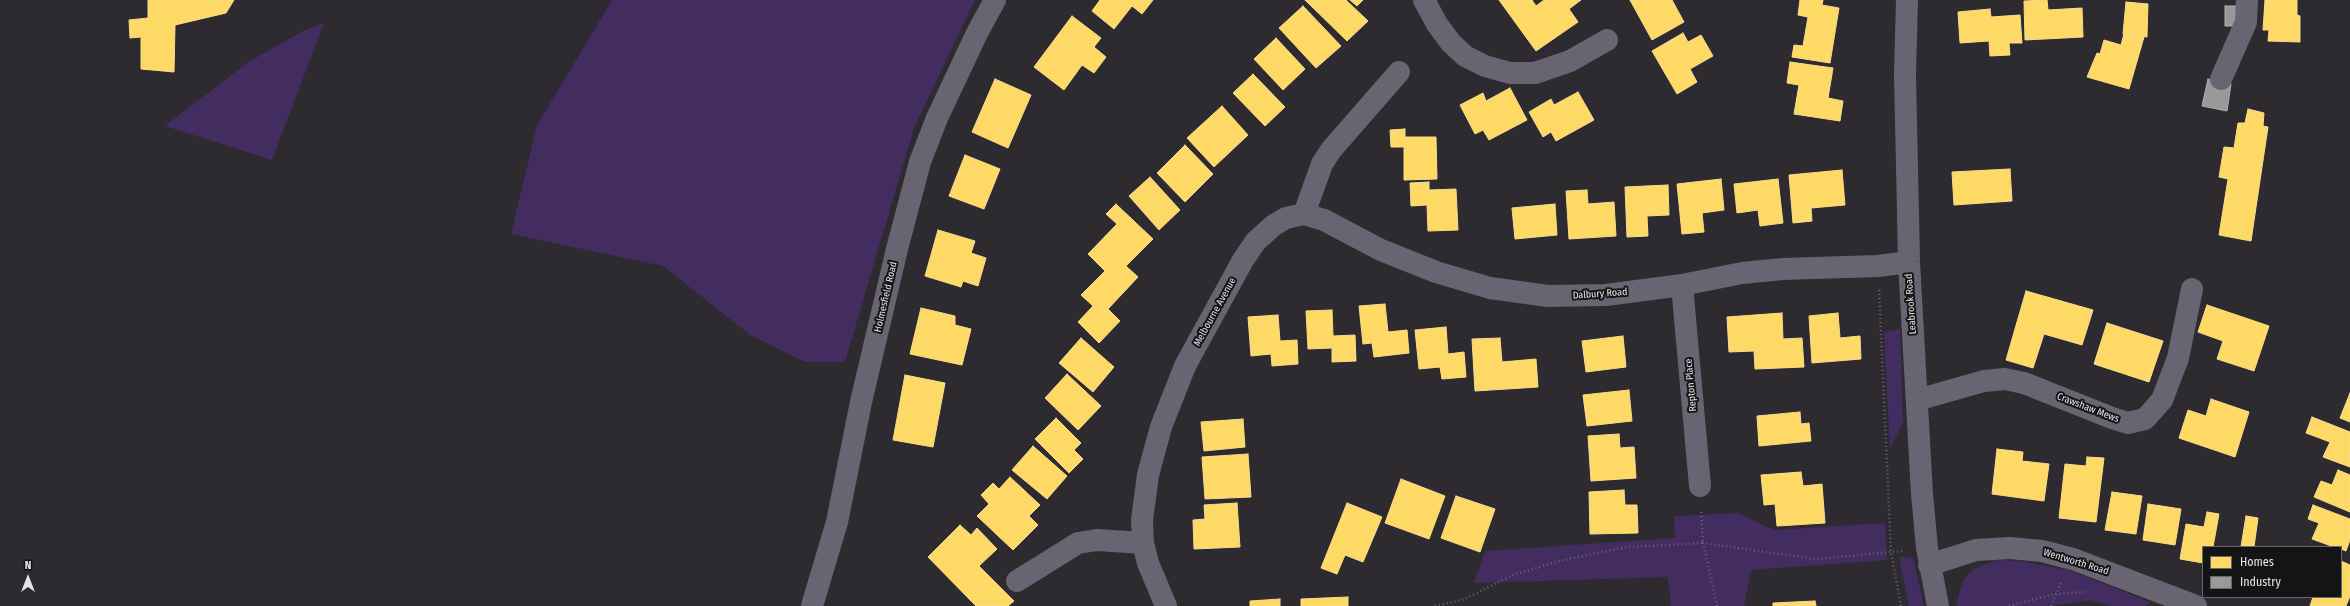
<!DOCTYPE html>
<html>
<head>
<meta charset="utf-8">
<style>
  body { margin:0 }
  #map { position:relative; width:2350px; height:606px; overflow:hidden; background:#2d2b2f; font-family:"Fira Sans Condensed",sans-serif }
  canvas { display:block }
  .legend { position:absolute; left:2202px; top:546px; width:140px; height:52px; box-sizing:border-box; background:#141316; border:1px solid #68676a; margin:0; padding:5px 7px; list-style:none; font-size:12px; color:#e6e4e8 }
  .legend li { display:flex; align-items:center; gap:8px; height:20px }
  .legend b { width:20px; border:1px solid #68676a }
  .north { position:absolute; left:8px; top:558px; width:40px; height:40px; -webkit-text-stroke:3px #141316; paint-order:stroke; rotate:0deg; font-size:11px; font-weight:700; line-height:16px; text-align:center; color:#e6e4e8 }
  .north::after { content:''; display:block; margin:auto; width:14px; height:18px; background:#e6e4e8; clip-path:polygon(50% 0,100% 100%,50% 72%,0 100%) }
</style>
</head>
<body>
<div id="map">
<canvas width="2350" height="606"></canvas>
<ul class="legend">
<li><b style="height:11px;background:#ffd966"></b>Homes</li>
<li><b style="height:11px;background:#999"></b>Industry</li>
</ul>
<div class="north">N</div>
</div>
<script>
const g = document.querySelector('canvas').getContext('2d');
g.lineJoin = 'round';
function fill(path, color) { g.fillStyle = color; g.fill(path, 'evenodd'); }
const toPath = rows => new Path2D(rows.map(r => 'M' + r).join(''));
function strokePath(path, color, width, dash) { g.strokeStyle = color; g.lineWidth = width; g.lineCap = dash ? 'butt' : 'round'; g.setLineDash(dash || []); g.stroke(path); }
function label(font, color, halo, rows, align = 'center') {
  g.font = font + ' "Fira Sans Condensed",sans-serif'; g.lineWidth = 4; g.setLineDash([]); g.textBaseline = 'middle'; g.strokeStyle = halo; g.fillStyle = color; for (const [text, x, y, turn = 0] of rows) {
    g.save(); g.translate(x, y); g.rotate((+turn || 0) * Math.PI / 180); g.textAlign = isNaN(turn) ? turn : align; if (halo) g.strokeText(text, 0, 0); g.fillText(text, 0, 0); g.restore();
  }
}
const green = toPath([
  [612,0,975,0,914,128,845,362,805,362,749,334,663,266,511,234,537,125],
  [324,23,272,160,165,126,247,63,303,31],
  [1900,329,1903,423,1890,448,1884,332],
  [1738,513,1774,530,1885,523,1887,560,1751,570,1744,606,1671,606,1668,577,1474,583,1485,551,1675,538,1674,516],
  [1899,557,1913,558,1924,606,1909,606],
  [1996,560,2020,561,2068,570,2150,602,2146,606,2111,606,2090,600,2051,606,1956,606,1962,583,1972,570]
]);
const homes = toPath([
  [148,0,234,0,226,13,175,25,174,72,141,69,141,37,130,38,129,20,148,18,148,0],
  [1100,0,1153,0,1142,14,1132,6,1114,29,1092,11,1100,0],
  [1305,0,1346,0,1368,21,1347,41,1305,0],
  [1350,0,1363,0,1357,6,1350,0],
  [1499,0,1532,0,1536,6,1544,0,1581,0,1569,9,1578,22,1536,51,1499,0],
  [1630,0,1672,0,1684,22,1652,40,1630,0],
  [1800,0,1823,0,1822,5,1839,8,1830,63,1792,57,1794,45,1803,46,1808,17,1798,15,1800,0],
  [2047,0,2048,10,2082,8,2083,37,2025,40,2024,1,2047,0],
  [2265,0,2297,0,2297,15,2300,16,2300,42,2268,41,2269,30,2263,30,2265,0],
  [2126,2,2148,4,2147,37,2123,34,2126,2],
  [1303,6,1341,46,1316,68,1279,28,1303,6],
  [1990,9,1991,17,2020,15,2022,43,2009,43,2010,55,1990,56,1989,41,1960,43,1958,12,1990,9],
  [1072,16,1101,38,1094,47,1106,57,1094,73,1082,65,1064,90,1034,67,1072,16],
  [1683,33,1688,42,1701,35,1713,56,1690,69,1697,82,1677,94,1652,51,1683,33],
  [2124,34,2144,37,2129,89,2087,77,2097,53,2100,54,2104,40,2121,45,2124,34],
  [1276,38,1305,69,1283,90,1254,59,1276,38],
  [1790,62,1833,68,1828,98,1843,101,1840,121,1794,114,1799,85,1787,83,1790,62],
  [1253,74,1285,107,1265,126,1233,93,1253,74],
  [995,79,1031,95,1008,148,972,132,995,79],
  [1510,88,1527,120,1489,140,1483,130,1475,134,1460,105,1483,93,1486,101,1510,88],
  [1578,92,1594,120,1556,141,1551,132,1543,137,1529,112,1551,99,1554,105,1578,92],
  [1222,106,1248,135,1214,167,1187,138,1222,106],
  [2248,109,2264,113,2263,126,2268,127,2251,241,2219,235,2228,179,2219,177,2224,147,2234,148,2238,123,2245,123,2248,109],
  [1405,129,1405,137,1436,137,1437,179,1404,180,1404,147,1391,147,1390,130,1405,129],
  [1185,145,1213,174,1185,202,1157,173,1185,145],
  [965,155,1000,169,984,209,949,196,965,155],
  [2010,169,2012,201,1954,205,1952,172,2010,169],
  [1842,170,1845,205,1811,208,1812,221,1793,223,1789,175,1842,170],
  [1150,177,1180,210,1159,230,1129,196,1150,177],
  [1721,179,1724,210,1702,213,1704,232,1682,234,1677,184,1721,179],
  [1778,179,1783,223,1760,226,1758,210,1737,213,1734,184,1778,179],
  [1429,182,1429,190,1456,189,1458,230,1428,231,1427,205,1411,206,1410,183,1429,182],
  [1668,185,1669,215,1647,216,1648,236,1627,237,1625,187,1668,185],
  [1587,190,1588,204,1614,202,1616,236,1569,239,1566,191,1587,190],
  [1116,204,1153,239,1126,266,1138,277,1108,309,1120,321,1099,343,1078,322,1093,306,1081,295,1105,271,1088,254,1117,224,1106,214,1116,204],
  [1555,204,1557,235,1515,239,1512,208,1555,204],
  [938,230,975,241,971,253,986,258,978,286,963,281,961,287,925,276,938,230],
  [2026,291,2093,310,2082,345,2044,334,2033,368,2006,360,2026,291],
  [1385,304,1388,332,1407,330,1409,353,1374,357,1372,343,1363,344,1359,306,1385,304],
  [2207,305,2269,326,2254,371,2217,359,2223,341,2198,332,2207,305],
  [921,308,955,316,955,325,971,329,962,365,910,354,921,308],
  [1332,310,1333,336,1355,335,1356,361,1332,362,1332,348,1308,349,1306,311,1332,310],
  [1782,313,1783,339,1802,338,1804,367,1755,369,1754,351,1729,352,1727,317,1782,313],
  [1838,313,1840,338,1860,336,1861,359,1812,363,1809,316,1838,313],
  [1278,315,1280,341,1297,340,1298,364,1272,366,1271,354,1251,356,1248,317,1278,315],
  [2107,323,2163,341,2149,382,2094,364,2107,323],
  [1446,327,1448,354,1464,352,1466,377,1442,379,1440,367,1419,369,1415,330,1446,327],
  [1623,336,1626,367,1586,372,1582,341,1623,336],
  [1081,338,1114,367,1093,392,1059,363,1081,338],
  [1500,338,1502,362,1536,359,1538,387,1475,391,1472,339,1500,338],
  [1067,374,1101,406,1078,430,1045,398,1067,374],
  [905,375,945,383,933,447,893,440,905,375],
  [1629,390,1632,421,1587,426,1583,395,1629,390],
  [2350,393,2350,422,2340,418,2350,393],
  [2211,399,2249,412,2235,457,2179,438,2188,410,2206,416,2211,399],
  [1800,412,1801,424,1809,423,1811,441,1759,446,1757,416,1800,412],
  [2312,417,2350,432,2350,467,2323,457,2330,442,2306,433,2312,417],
  [1056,418,1081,443,1074,450,1083,459,1069,473,1035,439,1056,418],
  [1243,419,1245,447,1204,451,1201,422,1243,419],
  [1619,434,1620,448,1634,447,1636,478,1591,481,1588,436,1619,434],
  [1033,446,1067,476,1047,499,1012,470,1033,446],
  [1997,449,2023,452,2022,461,2049,464,2044,501,1992,494,1997,449],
  [1248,454,1251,497,1205,499,1202,457,1248,454],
  [2087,457,2104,458,2096,522,2059,518,2065,464,2086,466,2087,457],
  [2338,470,2350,475,2350,512,2314,497,2321,481,2332,485,2338,470],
  [1801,472,1803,486,1822,484,1825,523,1777,526,1775,504,1764,505,1761,475,1801,472],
  [1010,477,1040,505,1029,516,1038,525,1013,550,977,516,989,504,981,495,993,483,999,489,1010,477],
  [1401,479,1445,496,1429,539,1385,523,1401,479],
  [1624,490,1625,505,1637,505,1638,533,1590,534,1589,492,1624,490],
  [2112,492,2142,496,2136,534,2105,530,2112,492],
  [1456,496,1495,509,1480,552,1441,538,1456,496],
  [1237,503,1240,547,1194,549,1193,520,1205,519,1204,505,1237,503],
  [1347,503,1382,517,1363,562,1345,555,1337,574,1321,568,1347,503],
  [2148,504,2181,509,2175,545,2143,540,2148,504],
  [2313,505,2350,519,2350,540,2346,551,2341,549,2341,547,2334,547,2312,539,2319,523,2308,519,2313,505],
  [2207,512,2219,514,2213,547,2203,547,2203,563,2180,559,2186,524,2204,527,2207,512],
  [2246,516,2258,518,2254,547,2241,547,2246,516],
  [960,525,971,535,977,528,997,549,979,566,1014,601,1008,606,976,606,928,557,960,525],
  [2341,561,2350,565,2350,596,2346,606,2310,606,2313,597,2341,597,2341,561],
  [1348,597,1348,606,1301,606,1301,599,1348,597],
  [1280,599,1280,606,1250,606,1250,601,1280,599],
  [1815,601,1816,606,1773,606,1773,603,1815,601]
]);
const industry = toPath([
  [2225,6,2241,6,2241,26,2225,26,2225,6],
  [2208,79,2231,84,2227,111,2202,106,2208,79]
]);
const path = toPath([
  [1879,290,1891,552,1901,606],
  [1435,606,1465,599,1510,576,1559,561,1627,547,1703,543,1701,510],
  [1717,606,1703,543,1815,559,1903,551],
  [2009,606,2056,594,2085,592],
  [2051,606,2061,583]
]);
const minor = toPath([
  [1424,0,1437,24,1451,43,1465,56,1485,66,1510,73,1535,73,1570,61,1607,40],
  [1907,0,1905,74,1909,262,1922,494,1927,548,1938,606],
  [2221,79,2246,22,2247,0],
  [1304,214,1322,164,1331,150,1399,72],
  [1682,285,1700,486],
  [1917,400,1984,381,2005,379,2024,383,2112,418,2128,423,2145,419,2162,400,2178,358,2192,289],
  [1929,565,1976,550,2010,548,2042,551,2073,559,2196,606],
  [1017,581,1078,543,1097,540,1143,543],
  [1166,606,1148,563,1143,543,1142,520,1148,475,1161,427,1185,366,1243,260,1256,241,1274,225,1286,218,1304,214,1324,220,1381,250,1436,272,1490,288,1548,296,1606,295,1682,285,1742,273,1783,269,1878,266,1909,262]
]);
const major = toPath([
  [812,606,837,522,861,402,897,249,920,162,937,118,977,33,995,0]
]);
const streetNames = [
  ["Dalbury Road",1600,294,-4],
  ["Holmesfield Road",886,297,-77],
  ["Leabrook Road",1911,304,-94],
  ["Melbourne Avenue",1215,312,-61],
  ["Repton Place",1691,385,-95],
  ["Crawshaw Mews",2088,408,21],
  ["Wentworth Road",2076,562,17]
];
fill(green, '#432d60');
fill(homes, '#ffd966');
strokePath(homes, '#f8dc8d', 1);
fill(industry, '#999');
strokePath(industry, '#b0b0b1', 1);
strokePath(path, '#68646e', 2.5, [1, 3]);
strokePath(minor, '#696472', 22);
strokePath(major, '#696472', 22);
label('10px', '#e6e4e8', '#141316', streetNames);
</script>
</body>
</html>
